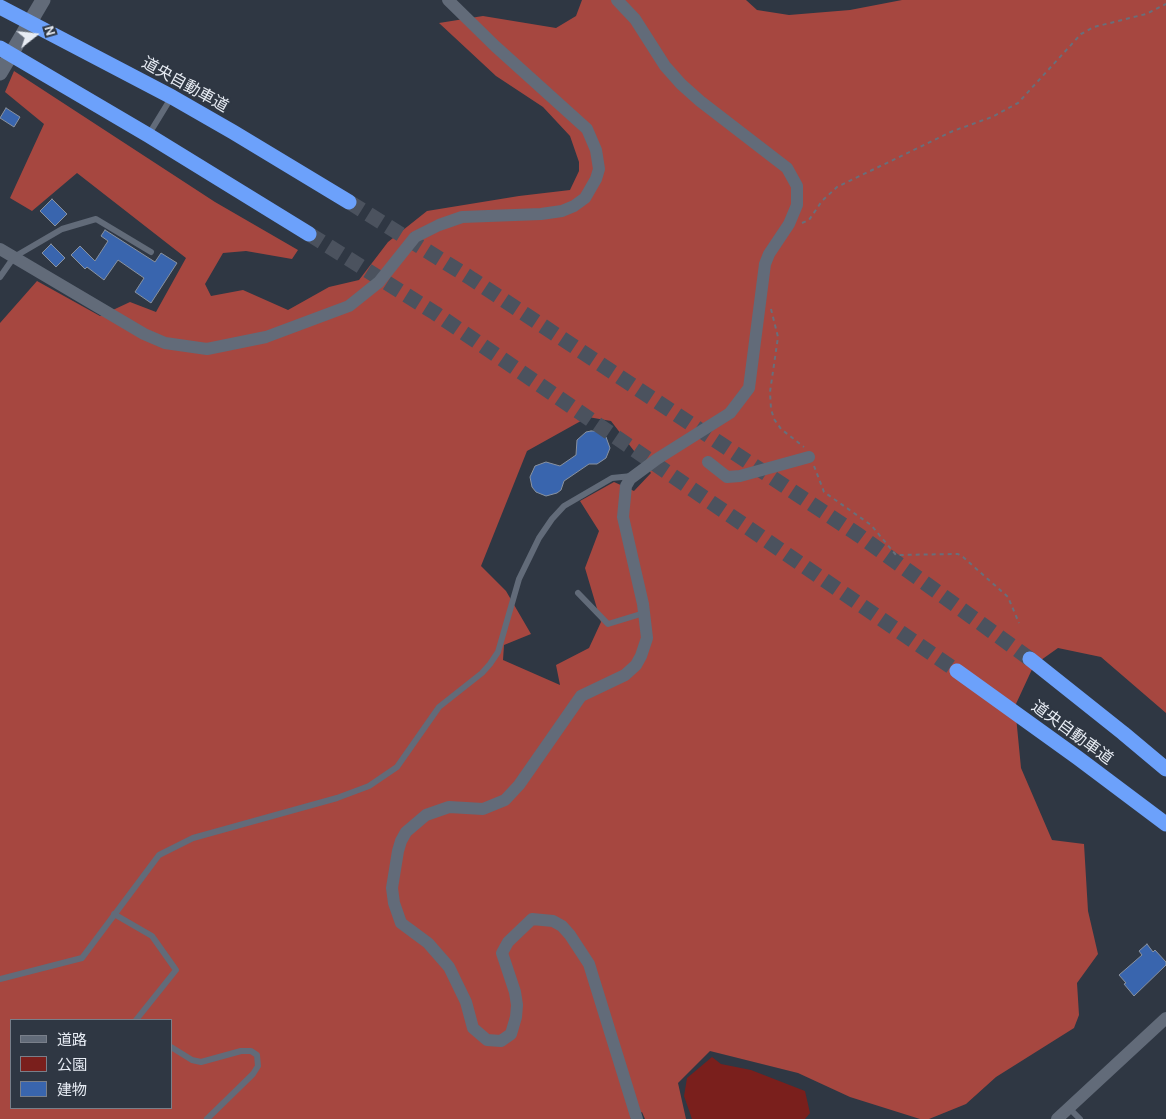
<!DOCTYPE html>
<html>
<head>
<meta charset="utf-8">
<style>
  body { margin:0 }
  #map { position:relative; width:1166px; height:1119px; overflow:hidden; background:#2f3743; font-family:Karla,"Noto Sans JP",sans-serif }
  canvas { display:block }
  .legend { position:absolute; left:10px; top:1019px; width:162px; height:90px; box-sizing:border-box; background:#2f3743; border:1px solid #797f8a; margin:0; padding:6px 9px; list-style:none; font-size:15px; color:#e7ecf4 }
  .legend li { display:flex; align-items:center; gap:10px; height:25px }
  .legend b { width:25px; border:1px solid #797f8a }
  .north { position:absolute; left:10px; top:10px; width:50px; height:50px; -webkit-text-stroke:4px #2f3743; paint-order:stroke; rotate:74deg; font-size:14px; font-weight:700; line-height:20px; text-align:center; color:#e7ecf4 }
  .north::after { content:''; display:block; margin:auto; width:18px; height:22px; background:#e7ecf4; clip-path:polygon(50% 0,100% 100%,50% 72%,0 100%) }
</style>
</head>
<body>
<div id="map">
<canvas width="1166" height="1119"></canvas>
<ul class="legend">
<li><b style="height:6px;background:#626b79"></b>道路</li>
<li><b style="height:14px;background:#7a1f1c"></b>公園</li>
<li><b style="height:14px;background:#3965ae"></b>建物</li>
</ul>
<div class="north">N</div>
</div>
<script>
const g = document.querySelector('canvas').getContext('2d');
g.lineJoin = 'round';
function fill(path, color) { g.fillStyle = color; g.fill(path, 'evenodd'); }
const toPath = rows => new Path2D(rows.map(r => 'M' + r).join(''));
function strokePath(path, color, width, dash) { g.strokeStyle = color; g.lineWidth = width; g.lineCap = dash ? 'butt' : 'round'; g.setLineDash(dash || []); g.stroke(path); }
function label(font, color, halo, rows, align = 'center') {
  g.font = font + ' Karla,"Noto Sans JP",sans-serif'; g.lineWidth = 4; g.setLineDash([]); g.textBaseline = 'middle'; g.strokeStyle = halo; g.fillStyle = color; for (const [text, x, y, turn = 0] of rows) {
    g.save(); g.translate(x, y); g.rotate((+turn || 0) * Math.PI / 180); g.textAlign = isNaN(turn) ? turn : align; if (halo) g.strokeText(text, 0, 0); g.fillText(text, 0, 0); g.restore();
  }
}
const green = toPath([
  [712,1057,721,1064,751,1070,805,1091,810,1113,805,1119,692,1119,684,1096,687,1078]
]);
const forest = toPath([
  [582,0,746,0,757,10,789,15,850,10,902,0,1166,0,1166,713,1101,657,1058,648,1034,665,1015,706,1021,768,1052,840,1084,844,1088,911,1098,954,1077,983,1079,1015,1074,1028,996,1077,966,1104,929,1119,920,1119,850,1097,798,1073,710,1051,678,1083,686,1119,645,1119,642,1112,630,1119,0,1119,0,323,37,281,100,316,130,302,156,312,186,258,77,173,32,211,10,198,44,124,5,92,14,71,215,202,298,250,292,259,246,251,223,253,205,284,211,296,243,290,288,310,329,287,359,280,388,242,427,211,519,196,570,190,579,171,579,162,570,136,543,107,496,76,439,23,483,16,556,28,576,16],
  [588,417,611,421,651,473,634,491,614,482,580,501,599,531,585,568,601,622,589,648,556,665,560,685,503,660,504,645,531,634,506,591,481,566,527,451],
  [11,1020,171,1020,171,1108,11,1108]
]);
const building = toPath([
  [6,108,20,117,14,127,0,118,6,108],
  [52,199,67,214,55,226,40,211,52,199],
  [105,230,155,262,161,253,177,263,151,303,135,292,144,278,118,260,104,280,87,267,85,269,71,255,80,246,95,261,108,241,101,236,105,230],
  [51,244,65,258,56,267,42,253,51,244],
  [591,431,597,431,606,437,610,448,606,458,597,464,589,464,564,481,561,490,557,493,546,496,536,492,532,487,530,477,535,466,546,462,560,466,576,455,577,440,586,432,591,431],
  [1147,944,1153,952,1155,950,1166,962,1166,965,1134,996,1124,984,1126,983,1119,975,1142,955,1139,951,1147,944]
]);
const highwayTunnel = toPath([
  [349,202,472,279,860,536,1030,659],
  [309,234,435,313,957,671]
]);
const path = toPath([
  [802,223,809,220,822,201,837,187,953,131,992,117,1018,103,1081,34,1094,27,1146,14,1166,4],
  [771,309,778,337,770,392,771,409,774,419,781,429,804,447],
  [814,466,824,492,871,525,896,555,958,554,963,557,1008,597,1019,623]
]);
const lane = toPath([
  [149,134,171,98],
  [0,277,14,257,62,229,96,219,151,252],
  [578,593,608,624,644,613],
  [114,914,152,936,176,970,136,1020],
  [0,979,82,958,159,855,193,838,337,798,369,786,397,767,439,707,482,673,490,664,498,652,519,579,539,538,552,519,564,506,612,478,632,476],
  [171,1047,192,1060,201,1062,241,1051,251,1051,257,1055,258,1066,253,1074,207,1119],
  [1069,1108,1080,1119]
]);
const street = toPath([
  [617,0,635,19,665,66,681,84,700,101,787,168,797,186,797,205,789,224,769,254,765,264,749,388,730,413,657,459,630,479,626,486,623,517,643,604,647,638,641,656,636,665,625,675,581,696,519,785,505,800,483,809,449,807,426,815,406,832,401,841,398,851,392,888,394,903,401,923,428,943,449,967,466,1002,473,1028,487,1040,501,1041,511,1034,516,1017,517,1005,515,992,502,953,508,942,532,919,553,921,562,926,570,935,589,964,637,1119],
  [0,249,144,334,165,343,207,349,266,337,349,306,379,282,415,237,439,225,462,217,541,214,562,211,574,206,585,198,596,179,599,169,596,150,587,129,495,46,448,0],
  [708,462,727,477,740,476,809,457],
  [1057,1119,1166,1018]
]);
const secondary = toPath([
  [0,73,43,0]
]);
const highway = toPath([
  [0,7,172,97,233,132,349,202],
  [0,48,148,135,309,234],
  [1030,659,1123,733,1166,769],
  [957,671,1078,758,1166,824]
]);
const streetNames = [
  ["道央自動車道",185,85,29],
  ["道央自動車道",1072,733,36]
];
fill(green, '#7a1f1c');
fill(forest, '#a64740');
fill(building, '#3965ae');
strokePath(building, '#8992a0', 1);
strokePath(highwayTunnel, '#4b525e', 15, [15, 8]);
strokePath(path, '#686f7a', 2, [4, 4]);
strokePath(lane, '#626b79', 6);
strokePath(street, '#626b79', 12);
strokePath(secondary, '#626b79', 15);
strokePath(highway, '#6ca1fb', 15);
label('16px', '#e7ecf4', '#2f3743', streetNames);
</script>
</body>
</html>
